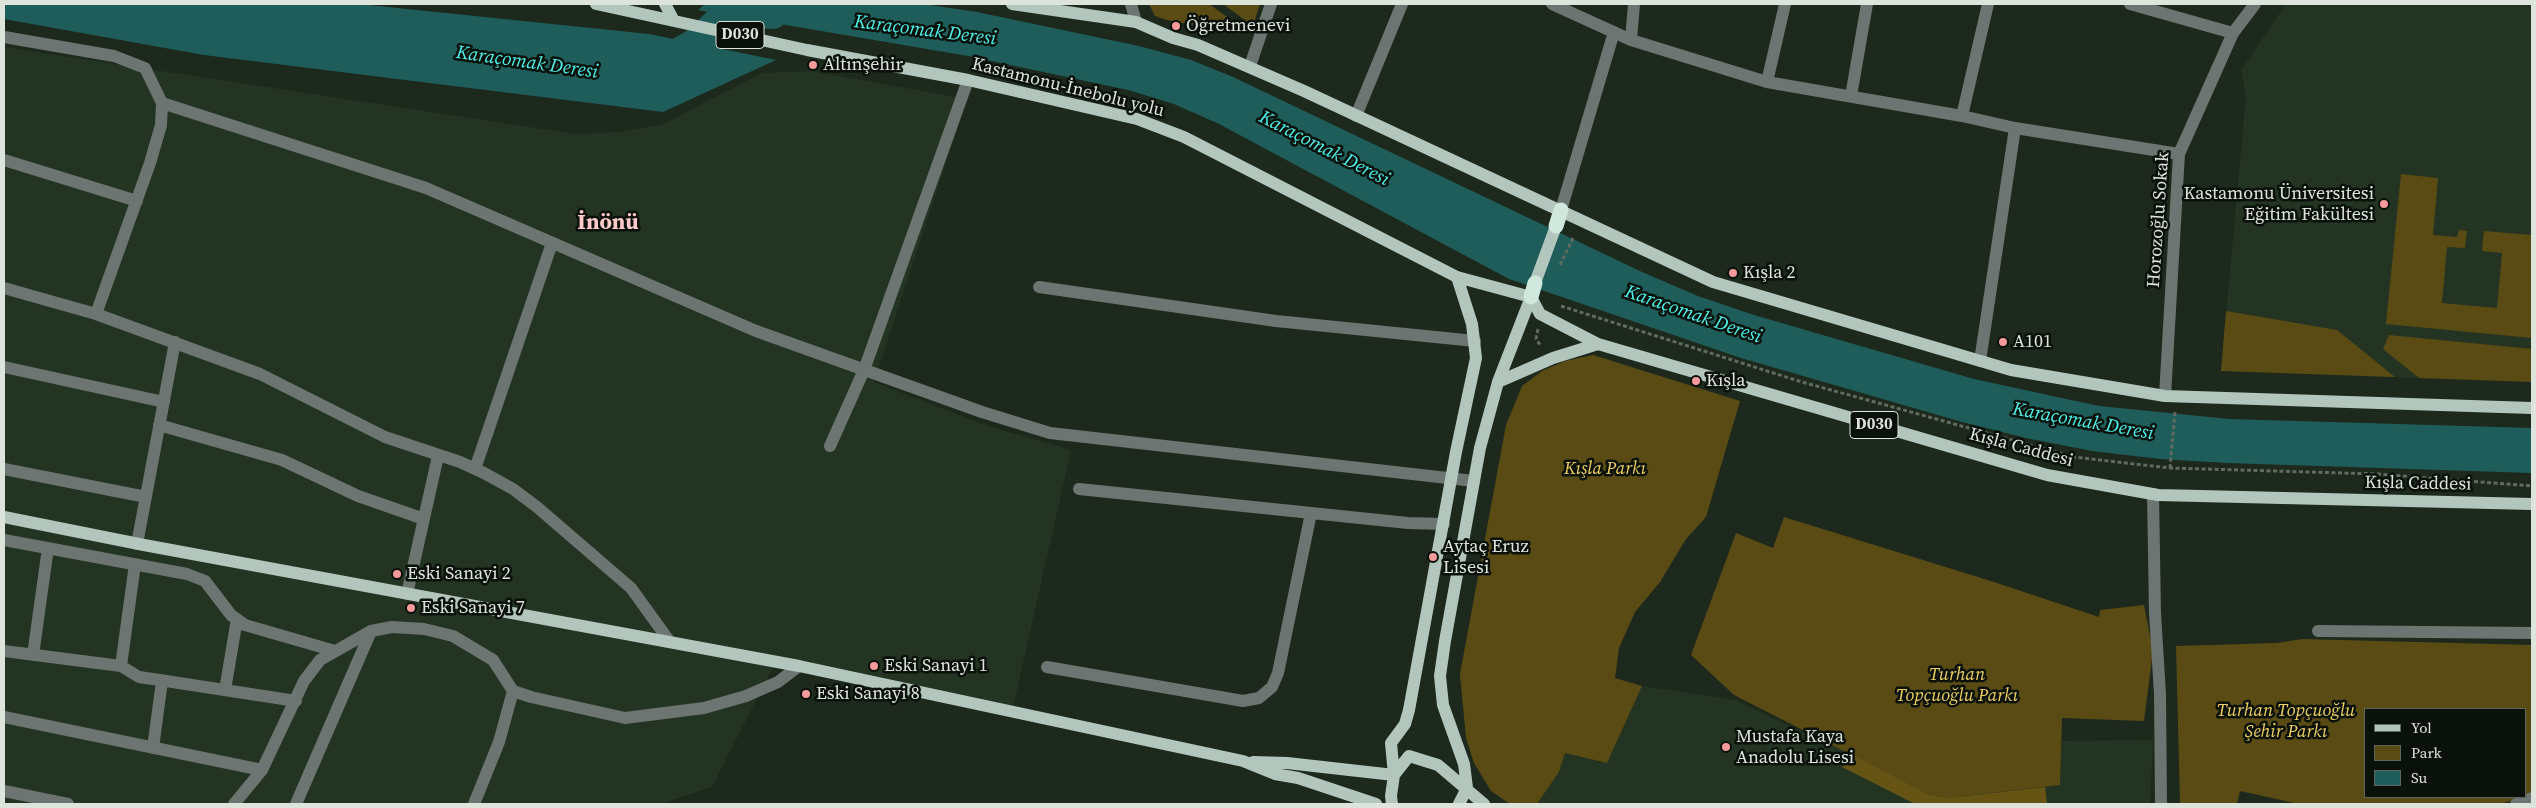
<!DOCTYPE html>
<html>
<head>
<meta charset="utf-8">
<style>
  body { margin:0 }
  #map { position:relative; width:2536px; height:808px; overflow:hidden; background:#1d291c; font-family:"Source Serif 4",serif }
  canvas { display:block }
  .frame { position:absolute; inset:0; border:5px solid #dde4dc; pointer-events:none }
  .legend { position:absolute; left:2364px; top:708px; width:162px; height:90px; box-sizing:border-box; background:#0a100a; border:1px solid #5e655e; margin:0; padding:6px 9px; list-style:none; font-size:15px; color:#dde4dc }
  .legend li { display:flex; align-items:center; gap:10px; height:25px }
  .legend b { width:25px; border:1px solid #5e655e }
</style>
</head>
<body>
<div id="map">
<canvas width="2536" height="808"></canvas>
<div class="frame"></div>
<ul class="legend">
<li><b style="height:6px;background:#b3c6be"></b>Yol</li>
<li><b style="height:14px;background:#5a4b15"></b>Park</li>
<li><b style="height:14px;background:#1f5d5b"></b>Su</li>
</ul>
</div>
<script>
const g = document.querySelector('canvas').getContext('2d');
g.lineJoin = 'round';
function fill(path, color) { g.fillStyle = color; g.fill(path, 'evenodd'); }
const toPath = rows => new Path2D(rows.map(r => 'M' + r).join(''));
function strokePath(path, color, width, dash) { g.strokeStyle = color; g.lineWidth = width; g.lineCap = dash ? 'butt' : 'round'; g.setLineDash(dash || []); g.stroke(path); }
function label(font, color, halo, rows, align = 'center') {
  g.font = font + ' "Source Serif 4",serif'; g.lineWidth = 5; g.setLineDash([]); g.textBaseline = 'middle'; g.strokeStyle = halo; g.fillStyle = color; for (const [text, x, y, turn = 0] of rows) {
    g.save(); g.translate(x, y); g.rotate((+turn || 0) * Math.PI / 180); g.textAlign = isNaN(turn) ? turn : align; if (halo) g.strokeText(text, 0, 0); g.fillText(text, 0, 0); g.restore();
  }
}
const built = toPath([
  [2286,4,2532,4,2532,382,2221,371,2246,97,2241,70],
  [4,47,575,134,619,132,661,125,762,73,811,71,967,99,874,382,985,425,1071,450,1013,708,776,661,712,787,660,804,4,804],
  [1642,686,1735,700,1849,753,1928,794,1948,798,2059,785,2062,741,2153,740,2150,804,1537,804,1559,772,1565,753,1607,763]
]);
const green = toPath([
  [1149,4,1209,4,1245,30,1240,34,1167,20,1155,16],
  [1223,4,1260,4,1253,26],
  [2401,174,2438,178,2433,235,2457,237,2459,230,2467,231,2465,248,2447,247,2442,303,2497,308,2502,253,2482,251,2484,231,2532,235,2532,338,2386,324],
  [2226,311,2337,330,2395,377,2221,371],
  [2389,335,2532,349,2532,382,2419,378,2383,349],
  [1593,355,1740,401,1706,517,1686,539,1660,582,1635,612,1619,648,1615,678,1642,686,1607,763,1565,753,1559,772,1537,804,1510,804,1491,791,1474,763,1466,738,1460,674,1506,425,1522,386,1542,371,1565,361],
  [1784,517,1994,582,2099,617,2100,610,2144,605,2153,651,2144,721,2062,718,2060,785,1948,798,1928,794,1734,695,1691,655,1736,533,1773,548],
  [2302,639,2532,645,2532,794,2525,796,2525,709,2365,709,2365,797,2524,797,2500,804,2299,804,2240,791,2237,804,2180,804,2176,646,2277,643]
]);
const forest = toPath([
  [1849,753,1928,794,1948,798,2045,787,2047,803,1915,804,1842,767]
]);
const water = toPath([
  [4,4,359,4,649,34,776,60,663,112,204,55,4,19],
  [705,4,923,4,977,12,1139,46,1191,60,1233,77,1642,272,1698,296,1754,315,1974,379,2099,406,2229,419,2532,428,2532,473,2227,463,2160,459,2092,451,2026,438,1962,422,1741,358,1509,279,1219,124,1174,104,1128,90,968,56,698,10]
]);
const river = toPath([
  [659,67,698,44,728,15,747,10,772,12]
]);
const path = toPath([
  [1560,265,1574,236],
  [1561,306,1802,382,2074,457,2170,468,2378,474,2532,486],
  [1538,329,1536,339,1541,346],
  [2170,468,2175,412]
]);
const minor = toPath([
  [1131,4,1136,22],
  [1552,4,1631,40,1767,82,1962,116,2015,128,2179,154],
  [2130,4,2233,33],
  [4,37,114,56,145,68,162,103,161,125,150,163,96,314],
  [1631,40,1634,4],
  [1250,66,1271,4],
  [1767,82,1785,4],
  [1851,96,1867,4],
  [162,103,426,188,756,331,982,412,1050,433,1474,481],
  [1356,116,1402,4],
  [1962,116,1988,4],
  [4,160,137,201],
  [1561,210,1614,32],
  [1039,287,1276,321,1475,341],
  [4,288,96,314,260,374,385,437,460,462,484,473,513,489,537,507,631,588,670,642],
  [1980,361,2015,128],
  [4,367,164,402],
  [2165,396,2179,154,2233,33,2255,4],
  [159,425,282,460,358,496,424,519],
  [830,446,864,370,968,80],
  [4,469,146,497],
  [475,469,552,243],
  [1079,489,1408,523,1444,524],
  [2153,494,2155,613,2160,694,2161,804],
  [4,540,187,574,205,581,231,615,245,625,335,651],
  [137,544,175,342],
  [407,594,438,456],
  [2318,631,2532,633],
  [4,651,121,666,139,677,153,679,296,701],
  [33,655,48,548],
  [121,666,135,564],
  [1047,667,1243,701,1259,698,1272,687,1278,673,1311,513],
  [225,690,237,619],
  [4,717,262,770],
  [153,748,162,681],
  [4,791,68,804],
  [234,804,262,770,304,681,320,660,371,631,392,627,424,629,453,636,493,660,513,691,531,697,625,718,704,708,746,696,778,682,799,666],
  [296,804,371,631],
  [474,804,499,742,513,691],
  [2516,804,2532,798]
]);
const major = toPath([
  [596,4,807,50,968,80,1137,119,1184,137,1457,277,1531,297],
  [665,4,673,19],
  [1012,4,1136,22,1173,38,1198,45,1304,91,1713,282,2011,370,2165,396,2532,408],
  [1535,283,1556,226],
  [1531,297,1540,314,1598,344,2047,475,2158,495,2532,504],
  [1498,382,1553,358,1598,344],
  [4,517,144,545,799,666,1243,761,1275,774,1298,778,1376,804],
  [1253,762,1287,763,1394,775],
  [1394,775,1409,756,1438,765,1484,804],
  [1392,804,1391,796,1394,775,1391,743,1405,724,1409,710,1456,452,1476,358,1472,324,1457,277],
  [1459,804,1467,788,1464,764,1443,705,1440,676,1445,641,1480,448,1498,382,1531,297]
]);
const highway = toPath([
  [1556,226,1561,210],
  [1531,297,1535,283]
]);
const markers = [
  [1176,26,5,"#f59b9b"],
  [813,65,5,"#f59b9b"],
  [2384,204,5,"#f59b9b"],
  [1733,273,5,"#f59b9b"],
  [2003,342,5,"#f59b9b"],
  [1696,381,5,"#f59b9b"],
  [1433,557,5,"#f59b9b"],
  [397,574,5,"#f59b9b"],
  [411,608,5,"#f59b9b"],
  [874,666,5,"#f59b9b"],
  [806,694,5,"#f59b9b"],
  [1726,747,5,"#f59b9b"]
];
const shields = [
  [740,35,48],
  [1874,425,48]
];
const shieldNames = [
  ["D030",740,35],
  ["D030",1874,425]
];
const poiNames = [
  ["Öğretmenevi",1186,26],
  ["Altınşehir",823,65],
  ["Kastamonu Üniversitesi",2374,194,"right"],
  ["Eğitim Fakültesi",2374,215,"right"],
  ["Kışla 2",1743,273],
  ["A101",2013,342],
  ["Kışla",1706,381],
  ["Aytaç Eruz",1443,547],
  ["Lisesi",1443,568],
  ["Eski Sanayi 2",407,574],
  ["Eski Sanayi 7",421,608],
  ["Eski Sanayi 1",884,666],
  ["Eski Sanayi 8",816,694],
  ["Mustafa Kaya",1736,737],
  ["Anadolu Lisesi",1736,758]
];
const streetNames = [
  ["Kastamonu-İnebolu yolu",1068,88,14],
  ["Horozoğlu Sokak",2159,220,-86],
  ["Kışla Caddesi",2021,448,15],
  ["Kışla Caddesi",2418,484,1]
];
const parkNames = [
  ["Kışla Parkı",1605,469],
  ["Turhan",1957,675],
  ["Topçuoğlu Parkı",1957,696],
  ["Turhan Topçuoğlu",2286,711],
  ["Şehir Parkı",2286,732]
];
const waterNames = [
  ["Karaçomak Deresi",925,31,7],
  ["Karaçomak Deresi",527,63,8],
  ["Karaçomak Deresi",1324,149,27],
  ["Karaçomak Deresi",1693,315,19],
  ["Karaçomak Deresi",2083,422,10]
];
const districtNames = [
  ["İnönü",608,223]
];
fill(built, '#243422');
fill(green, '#5a4b15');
fill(forest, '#655413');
fill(water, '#1f5d5b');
strokePath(river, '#1f5d5b', 34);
strokePath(path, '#616b60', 3, [4, 2.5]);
strokePath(minor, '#6c7571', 12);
strokePath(major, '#b3c6be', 12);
strokePath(highway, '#cfe7dc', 15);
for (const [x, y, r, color] of markers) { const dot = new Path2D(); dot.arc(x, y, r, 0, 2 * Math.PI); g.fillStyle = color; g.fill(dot); strokePath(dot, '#0a100a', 2); }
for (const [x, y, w] of shields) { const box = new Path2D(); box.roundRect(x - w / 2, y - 13.5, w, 27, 4); g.fillStyle = '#0a100a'; g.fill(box); strokePath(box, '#dde4dc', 1); }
label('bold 16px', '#dde4dc', null, shieldNames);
label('18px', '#dde4dc', '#0a100a', poiNames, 'left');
label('18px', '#dde4dc', '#0a100a', streetNames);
label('italic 18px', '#eecf60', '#0a100a', parkNames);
label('italic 19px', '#4df3ed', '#0a100a', waterNames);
label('bold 22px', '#ffcac9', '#0a100a', districtNames);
</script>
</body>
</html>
